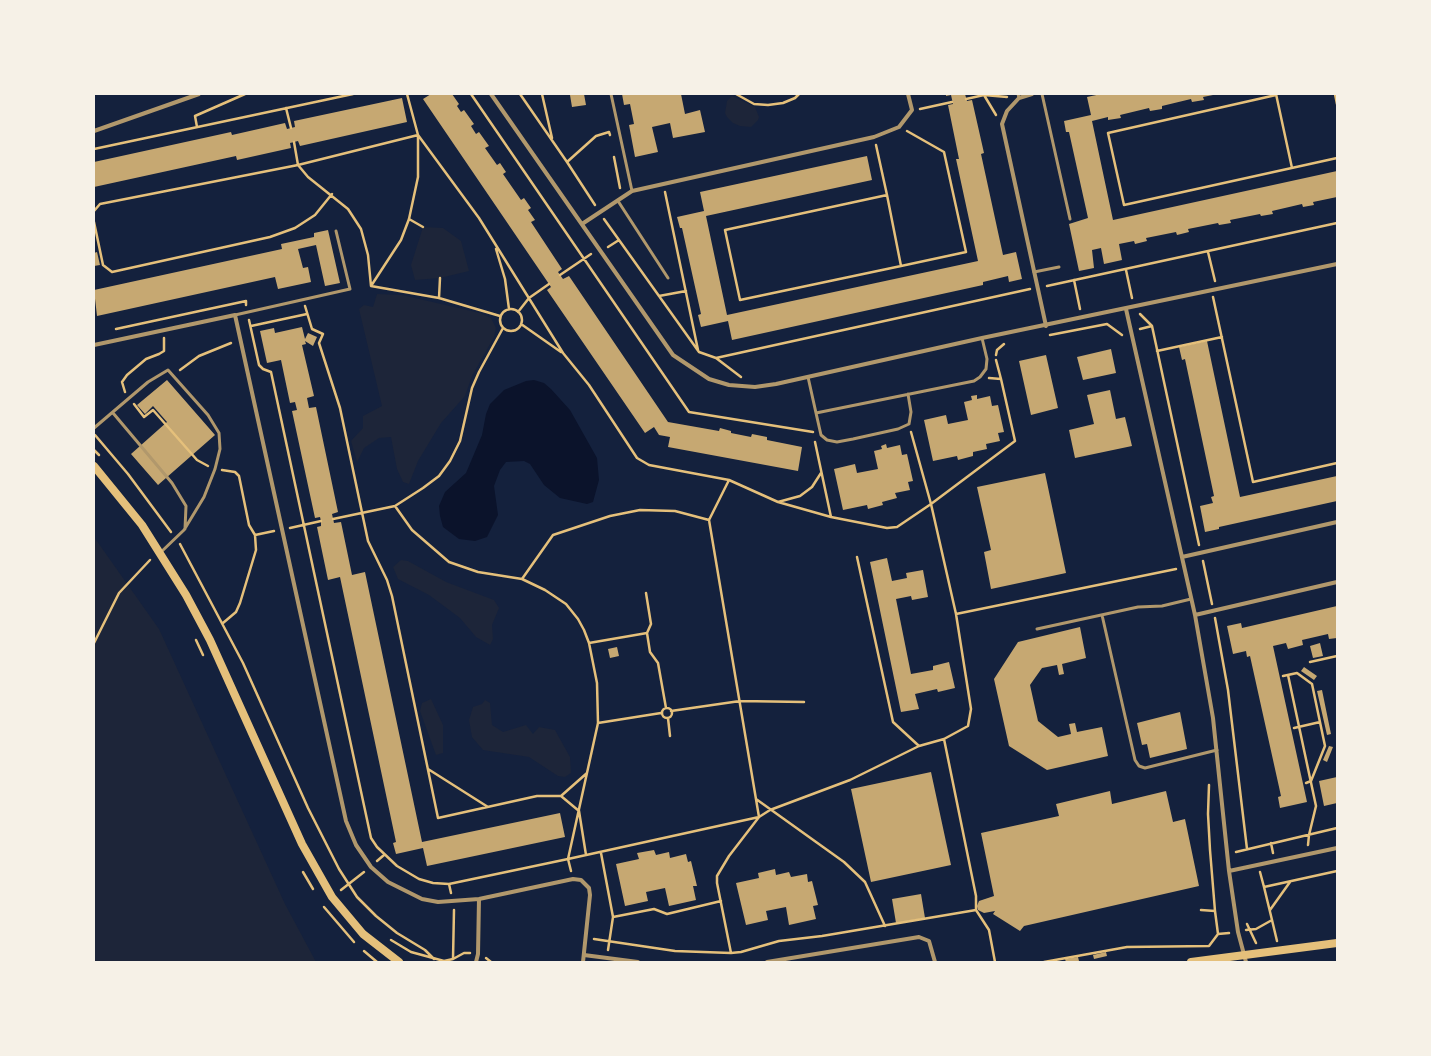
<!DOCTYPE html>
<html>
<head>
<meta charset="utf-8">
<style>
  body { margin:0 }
  #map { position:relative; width:1431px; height:1056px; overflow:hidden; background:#14213d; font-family:Raleway,sans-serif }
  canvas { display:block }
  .frame { position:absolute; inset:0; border:95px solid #f6f1e7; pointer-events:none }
</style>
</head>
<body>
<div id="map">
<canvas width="1431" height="1056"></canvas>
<div class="frame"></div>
</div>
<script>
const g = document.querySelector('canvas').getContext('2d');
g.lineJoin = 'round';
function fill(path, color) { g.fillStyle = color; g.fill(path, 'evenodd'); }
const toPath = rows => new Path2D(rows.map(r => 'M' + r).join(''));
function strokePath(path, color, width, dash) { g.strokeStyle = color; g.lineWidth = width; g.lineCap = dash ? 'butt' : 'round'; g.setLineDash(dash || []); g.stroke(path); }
const green = toPath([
  [732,96,755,107,759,117,758,120,751,127,740,126,733,123,727,117,725,113,727,101],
  [423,227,443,228,461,241,469,271,440,278,415,280,411,265],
  [377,294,402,295,480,313,491,318,496,328,494,337,472,376,465,396,441,423,418,461,409,484,403,482,397,469,391,437,379,438,364,448,357,462,351,441,363,428,363,416,382,406,359,309,364,305,373,307],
  [94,537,159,629,285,904,316,962,94,962],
  [401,560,408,561,446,582,494,600,499,608,492,625,493,639,490,645,476,637,460,618,429,595,398,579,393,567],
  [431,699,443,725,443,753,436,755,420,711,422,703],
  [485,700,490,703,492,725,503,732,526,725,533,734,539,727,555,730,570,757,571,773,565,777,558,776,529,757,483,750,472,737,469,720,473,707,482,704]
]);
const water = toPath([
  [534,380,544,383,551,389,570,410,597,458,599,480,593,502,587,504,560,498,544,485,530,464,524,461,506,462,500,470,494,486,498,515,487,537,475,541,459,539,443,527,440,516,439,506,445,492,466,473,482,435,486,414,490,404,504,390,526,381]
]);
const building = toPath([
  [431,94,452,94,459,104,457,106,461,112,464,110,474,124,471,126,476,134,479,132,489,146,485,148,497,165,500,163,506,172,503,174,521,200,524,198,531,208,528,210,535,220,531,222,562,269,558,272,563,279,569,276,668,422,719,431,720,428,731,431,731,433,751,437,752,434,767,437,767,440,802,447,798,471,668,447,670,437,659,435,654,427,645,433,547,290,551,287,423,99],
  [584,94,586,105,572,107,570,95],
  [622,94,681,94,685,114,700,110,705,132,673,138,670,123,652,127,658,152,635,157,629,125,634,124,630,104,624,105],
  [946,94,965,94,967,101,972,100,984,153,981,154,1003,255,1016,252,1022,279,1009,282,1008,276,983,282,983,285,732,340,728,321,701,327,698,315,701,314,682,228,680,228,677,217,704,211,700,192,867,156,872,180,706,216,727,315,978,261,956,159,959,159,948,105,953,104,951,95,946,96],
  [1101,94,1213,95,1203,97,1204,100,1192,102,1191,99,1162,106,1162,109,1150,111,1149,108,1120,115,1121,118,1108,120,1108,117,1092,121,1113,220,1337,171,1337,197,1313,202,1314,205,1303,207,1302,204,1272,211,1273,214,1261,216,1260,214,1230,220,1231,223,1219,225,1218,223,1188,229,1189,232,1177,235,1176,232,1146,238,1147,241,1135,244,1134,241,1119,244,1122,260,1104,264,1101,248,1092,250,1094,268,1079,271,1069,224,1088,218,1069,132,1066,132,1064,121,1091,115,1087,97],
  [402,98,407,122,300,146,298,141,290,143,291,148,237,160,236,156,94,187,94,162,231,132,232,135,285,123,287,129,295,127,294,121],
  [328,230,340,283,325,286,316,245,298,249,303,268,308,267,311,282,278,289,275,277,97,316,94,290,282,249,281,244,314,237,314,233],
  [97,252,100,265,94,266,94,253],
  [302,327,305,339,308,333,317,337,313,346,305,341,306,344,302,345,314,396,307,398,309,408,316,407,338,512,332,514,334,523,341,522,352,575,365,572,422,842,560,813,565,837,427,866,423,848,396,854,393,843,396,842,340,577,328,580,317,527,321,526,321,521,320,517,315,518,292,411,297,410,295,402,290,403,281,360,267,363,260,331,274,328,275,333],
  [1207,341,1240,497,1337,476,1337,501,1219,527,1219,529,1205,532,1200,506,1213,503,1211,497,1214,496,1185,359,1182,360,1179,347],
  [1111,349,1116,373,1083,380,1077,357],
  [1046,355,1058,408,1031,415,1019,361],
  [167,380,215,435,158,485,131,454,167,422,153,406,145,414,137,405],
  [1110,390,1116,419,1125,417,1132,446,1075,458,1069,430,1094,424,1087,395],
  [977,395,977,399,990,396,992,406,998,405,1004,432,998,433,1000,441,986,444,987,449,973,452,973,456,958,460,957,456,933,461,924,420,946,415,948,424,968,420,964,402,972,400,971,396],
  [886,444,887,448,900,445,902,455,907,454,913,481,908,482,910,490,895,493,897,498,882,502,883,505,868,509,867,505,843,510,834,469,855,464,857,473,878,469,874,451,882,449,881,446],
  [1045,473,1066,573,991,589,984,552,991,550,977,487],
  [887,558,892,581,907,578,906,573,923,570,928,597,912,600,911,596,896,599,911,674,933,670,933,666,949,662,955,688,938,692,937,689,915,694,919,709,901,712,870,562],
  [1337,606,1337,638,1329,639,1328,634,1302,640,1303,645,1288,649,1286,643,1273,646,1307,802,1280,808,1278,797,1281,796,1250,656,1247,657,1246,651,1233,654,1227,626,1241,623,1242,628],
  [1080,627,1086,658,1062,664,1064,674,1059,675,1057,665,1042,668,1030,685,1038,721,1058,737,1071,734,1069,724,1075,723,1077,732,1102,727,1108,756,1047,770,1009,746,994,679,1018,642],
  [1320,643,1323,656,1313,658,1310,646],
  [617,647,619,656,610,658,608,649],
  [1304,667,1317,676,1314,680,1301,671],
  [1322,690,1331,734,1327,735,1317,691],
  [1180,712,1187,749,1150,758,1147,744,1142,745,1137,723],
  [1329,746,1333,747,1327,762,1323,760],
  [931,772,951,865,871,882,851,789],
  [1337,777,1337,803,1324,806,1319,781],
  [1110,791,1112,804,1166,791,1173,822,1185,819,1199,886,1024,926,1020,931,993,914,995,911,984,913,978,910,977,906,979,901,994,896,981,833,1059,816,1056,804],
  [654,850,656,855,669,852,670,858,686,854,688,862,691,861,697,886,693,886,696,900,669,906,665,888,646,892,648,901,625,906,616,864,639,859,637,853],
  [775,869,776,875,789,872,791,877,807,874,808,882,812,881,818,905,813,906,816,919,789,925,786,907,766,911,768,920,746,925,736,883,759,878,758,873],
  [921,894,925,918,896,923,892,899],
  [1106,952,1107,956,1094,959,1093,955],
  [1078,957,1079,961,1066,962,1065,959]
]);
const path = toPath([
  [407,94,418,135,479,218,563,353,589,385,637,458,649,465,729,480,778,502,831,517,887,528,897,527,931,504,956,614,971,709,968,726,944,739,976,896,976,910,989,930,995,962],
  [471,94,689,412,813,432],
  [520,94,567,162],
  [542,94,552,138],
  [736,94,754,104,768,105,783,103,795,98,799,94],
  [1276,94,1292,168],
  [1335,94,1337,104],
  [984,95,996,115],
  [1276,95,1108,133,1124,205,1337,158],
  [966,99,984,95,1007,97],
  [286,108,291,128],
  [920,109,952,102],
  [197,127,195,116,245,94],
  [294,142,298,165,308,177,348,209,361,229,368,255,371,286,439,298,500,316],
  [876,145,887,195],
  [94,149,353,94],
  [614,157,620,188],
  [665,192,698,350],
  [595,205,567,162,596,136,609,132,610,135],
  [94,211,100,204,298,165,418,135,418,177,409,219,401,240,371,286],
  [409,219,423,227],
  [604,219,699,352,716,358,1030,289],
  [94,222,103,265,112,272,270,237,295,228,315,215,332,194],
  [608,247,619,240],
  [496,249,505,279,509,309],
  [1208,252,1215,281],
  [901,266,887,195,725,230,740,300,901,266,966,252,944,152,907,131],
  [1126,270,1132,298],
  [560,275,591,254],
  [1074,280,1080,309],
  [1047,286,1337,223],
  [659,296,686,291],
  [1213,297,1253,482,1337,463],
  [439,298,440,278],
  [305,306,312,329,323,334,319,343,340,408,368,541,387,580,392,596,438,818,537,796,561,796,579,811,586,855],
  '500 320a11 11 0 1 1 22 0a11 11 0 1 1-22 0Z',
  [518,312,529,298,549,284],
  [1140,314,1152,326,1199,545],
  [249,320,259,365,263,369,271,372,371,838,377,847,397,866,419,879,433,883,449,884,568,859,571,871],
  [521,324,561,352],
  [251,326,307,314],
  [503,328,479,372,472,388,460,441,450,461,439,476,423,488,395,506,412,530,449,562,478,572,522,579,545,590,566,604,578,619,584,630,589,643,597,683,598,723,568,859,759,817,709,520,729,480],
  [116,329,246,301,246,305],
  [1140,329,1152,326],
  [1050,335,1107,324,1122,335],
  [1157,351,1222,337],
  [996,355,997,350,1004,344],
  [716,358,741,377],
  [996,360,1001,379],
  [180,370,199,356,231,343],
  [125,392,122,382,127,375,146,359,159,354,164,351,164,338],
  [134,404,144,417,153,410,197,460,208,466],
  [911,432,931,504,1015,441,1001,379,989,378],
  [95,435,128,474,171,532],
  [815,442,831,517],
  [94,450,99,455],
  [222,470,235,472,239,476,249,525,255,535,256,550,240,603,236,612,223,623],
  [778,502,800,496,812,487,821,473],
  [333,519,395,506],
  [290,528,321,521],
  [255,535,274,531],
  [180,544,243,663,308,808,339,869,357,897,376,916,397,933,425,950,434,959],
  [857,557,893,722,919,746],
  [1203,561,1212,604],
  [522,579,553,535,610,516,640,510,675,511,709,520],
  [646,593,651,624,647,633,650,652,658,663,666,708],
  [956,614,1176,569],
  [1215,618,1228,690,1247,849],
  [196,640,203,655],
  [94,643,119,593,150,560],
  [589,643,647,633],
  [1310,662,1337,656],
  [1288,675,1316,806,1309,835,1308,845],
  [1283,676,1297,673,1312,684,1325,746,1311,781,1306,783],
  '662 713a5 5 0 1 1 10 0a5 5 0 1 1-10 0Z',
  [671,711,740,701,804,702],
  [668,718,670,736],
  [598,723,661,713],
  [1294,728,1320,722],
  [428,769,488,807],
  [1209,785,1208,814,1210,850,1215,911],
  [561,796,587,773],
  [756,799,844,862,865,882,885,926],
  [1271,843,1273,853],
  [1236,852,1337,828],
  [601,853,613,917,608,950],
  [377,861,384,855],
  [303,872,313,889],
  [1260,872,1264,887],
  [449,884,451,893],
  [341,890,364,872],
  [324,907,354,942],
  [1270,910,1290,882],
  [613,917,654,909,667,914,721,901],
  [1272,920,1277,941],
  [1247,924,1256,943],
  [1246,930,1256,929,1272,920,1264,887,1337,871],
  [1218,934,1229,933],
  [594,939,675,951,731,953,741,952,779,941,822,936,976,910],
  [391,940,411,952,444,961,453,959,464,953,470,953],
  [364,951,377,962],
  [731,953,717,883,717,876,729,856,759,817,770,810,850,780,919,746,944,739],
  [486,958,491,962],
  [453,959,454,910],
  [1044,962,1127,947,1209,946,1218,934,1215,911,1201,910]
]);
const service = toPath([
  [611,94,632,191],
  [1018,94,1019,98],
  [1042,94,1070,219],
  [618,201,668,278],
  [1034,272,1059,267],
  [235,315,350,289,336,231],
  [808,377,816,413,974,381,980,377,986,369,987,359,982,338],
  [113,413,172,483,186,506,185,529],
  [816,413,821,435,827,440,837,442,853,439,898,429,909,424,911,412,908,394],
  [94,428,148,382,168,370,208,415,219,433,220,449,215,469,204,497,184,530,160,553],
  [1102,615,1135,760,1139,766,1145,768,1217,750],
  [1037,629,1138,607,1162,606,1191,599]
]);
const minor = toPath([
  [491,94,673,355,709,379,729,385,755,387,776,384,982,338,1337,264],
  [1032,94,1019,98,1007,111,1002,124,1046,326],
  [94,131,199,94],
  [582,224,632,191,874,137,899,127,912,110,908,94],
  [1126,309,1195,615,1213,718,1229,871,1238,932,1246,962],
  [94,345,235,315,346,821,356,845,371,867,388,882,422,899,438,902,479,899,573,879,581,880,589,888,590,895,583,962],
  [1182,557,1337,522],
  [1195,615,1337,582],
  [1229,871,1337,848],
  [584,955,638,962],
  [476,962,478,954,479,899],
  [767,962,919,937,929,941,935,962]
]);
const secondary = toPath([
  [94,466,142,525,186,595,210,640,302,844,332,897,363,934,399,962],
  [1191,962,1337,943]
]);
fill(green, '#1d2539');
fill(water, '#0b132b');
fill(building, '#c6a872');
strokePath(path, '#e5c07b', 2.5);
strokePath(service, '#b1986c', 3);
strokePath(minor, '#b1986c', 4);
strokePath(secondary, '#e5c07b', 8);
</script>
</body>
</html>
